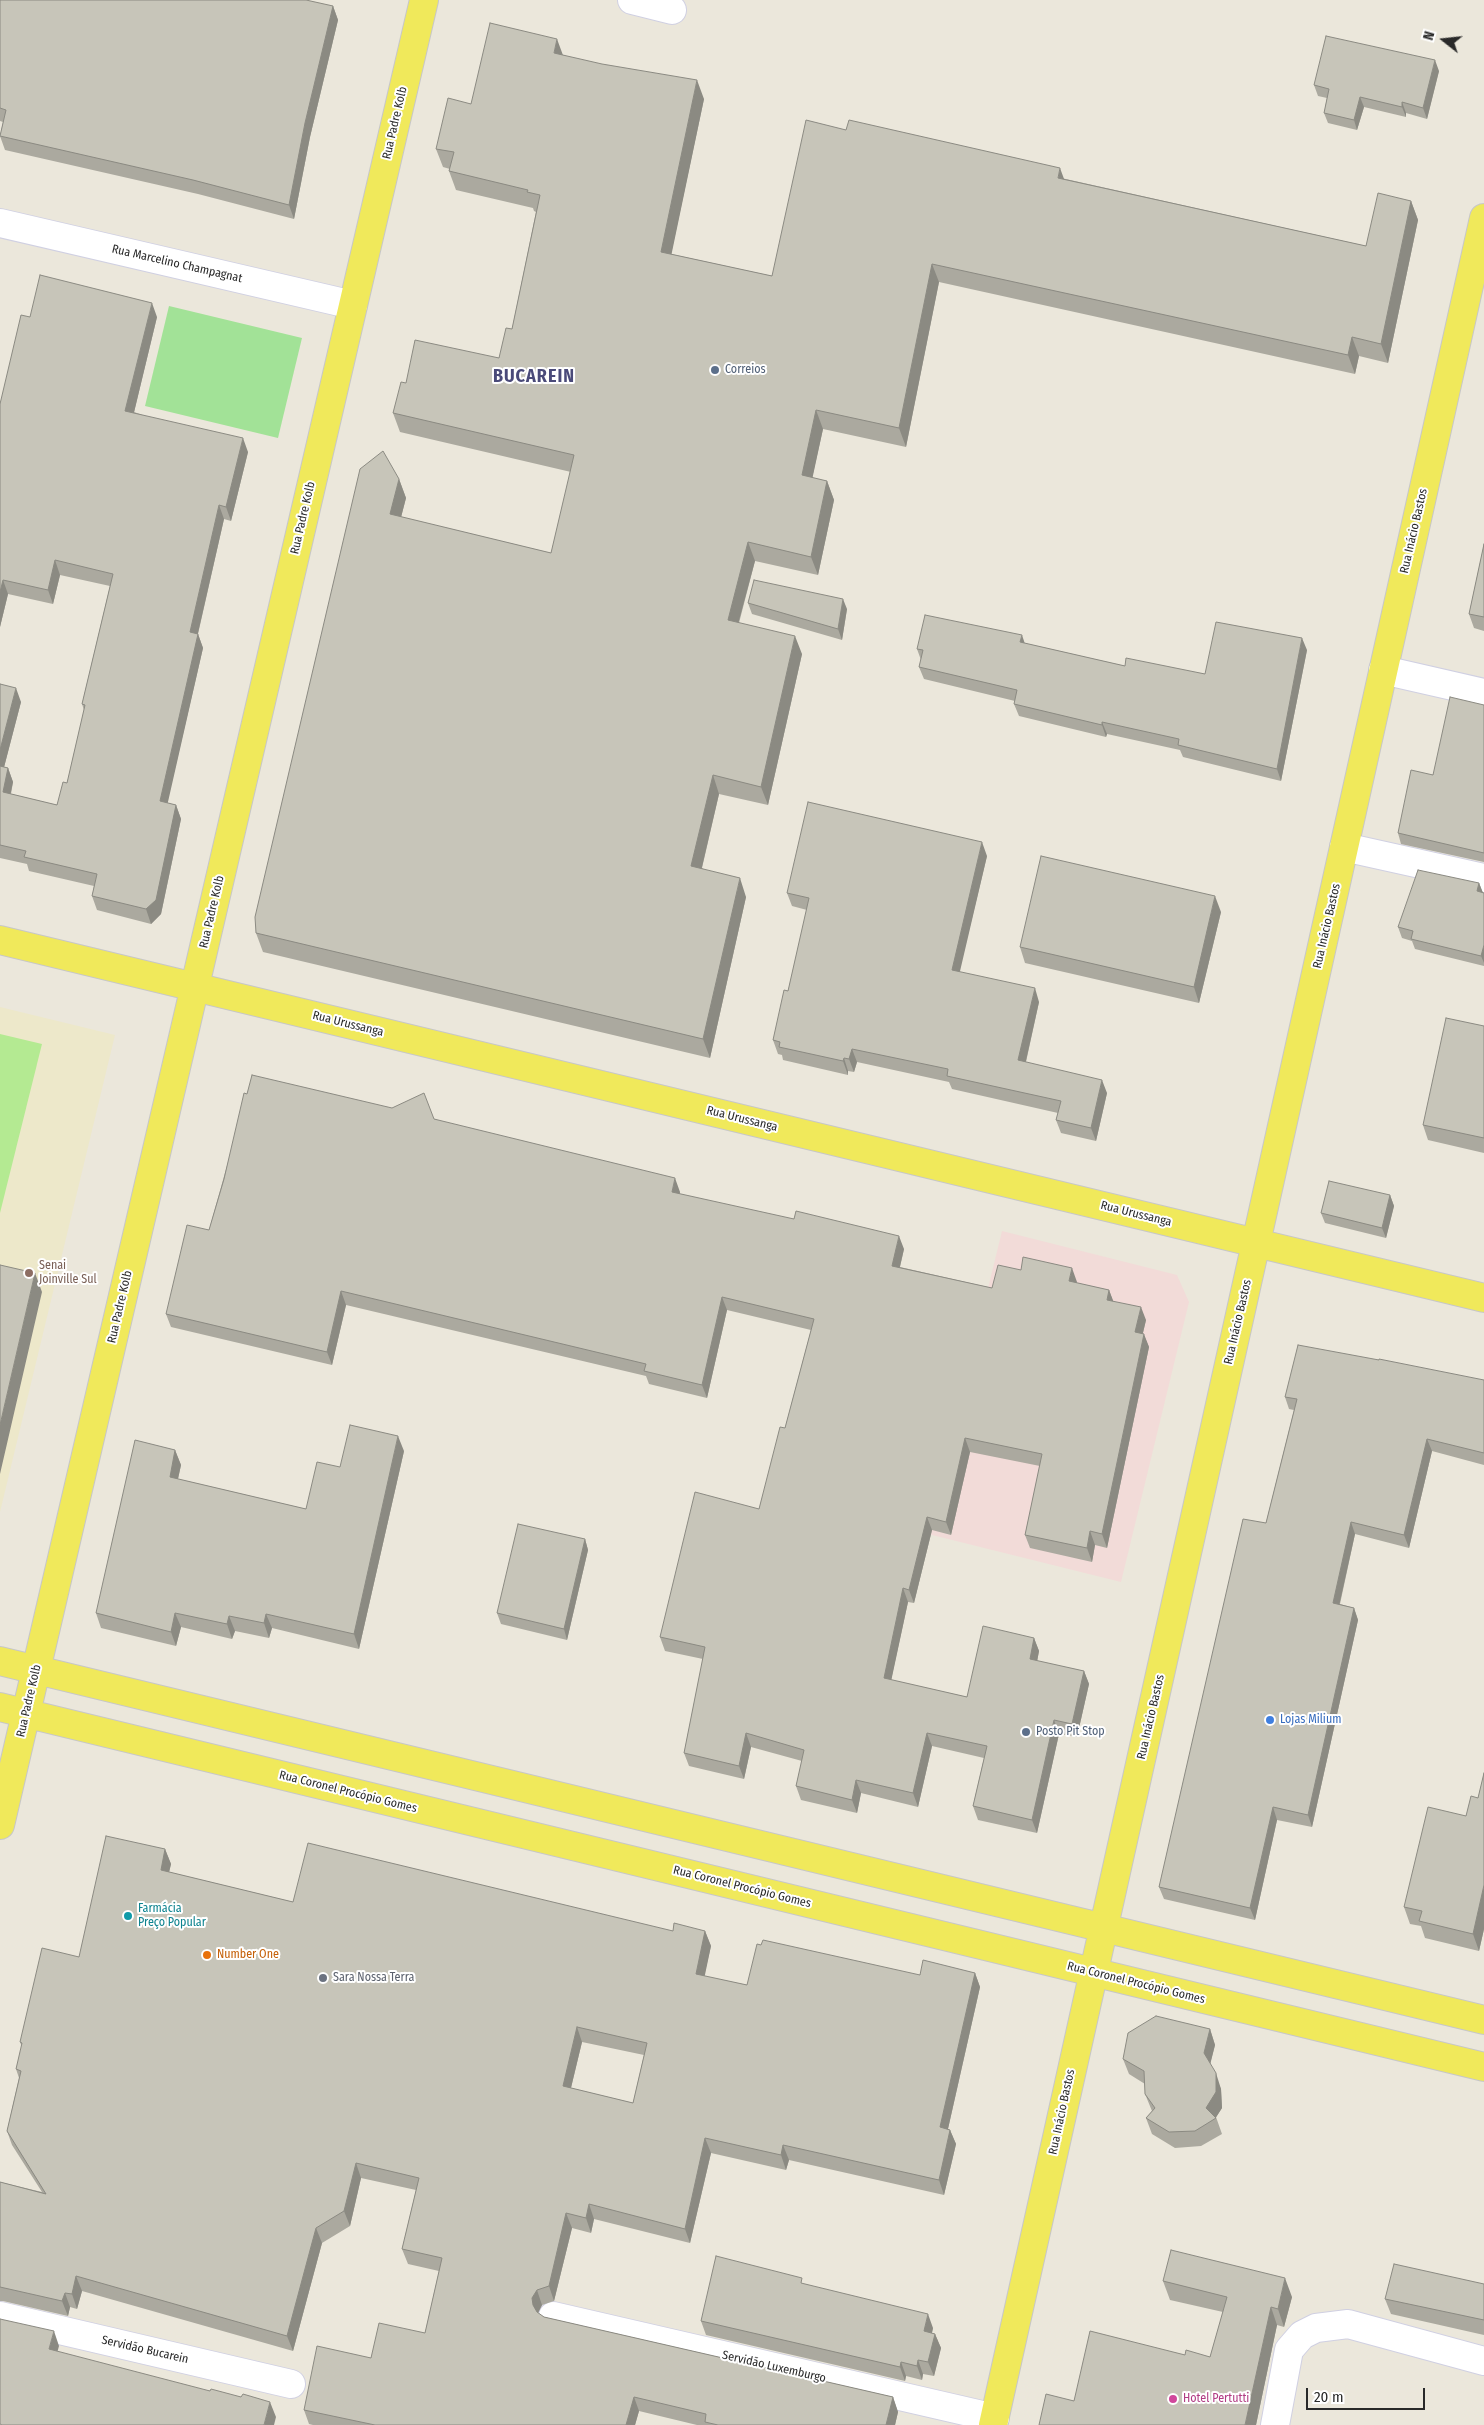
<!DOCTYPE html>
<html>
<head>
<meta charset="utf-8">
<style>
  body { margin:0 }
  #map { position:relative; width:1484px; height:2425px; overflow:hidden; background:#ebe7db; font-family:"Fira Sans Condensed",sans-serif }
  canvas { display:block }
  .north { position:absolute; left:1419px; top:15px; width:50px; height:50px; -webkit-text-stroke:4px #fff; paint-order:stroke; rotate:286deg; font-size:14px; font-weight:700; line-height:20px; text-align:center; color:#292929 }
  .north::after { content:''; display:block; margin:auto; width:18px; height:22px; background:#292929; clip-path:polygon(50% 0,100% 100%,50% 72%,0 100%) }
  .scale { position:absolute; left:1306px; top:2388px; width:119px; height:22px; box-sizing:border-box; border:2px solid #292929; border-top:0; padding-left:6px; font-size:15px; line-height:18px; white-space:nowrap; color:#292929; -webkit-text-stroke:4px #fff; paint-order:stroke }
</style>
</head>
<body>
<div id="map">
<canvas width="1484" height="2425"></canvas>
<div class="north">N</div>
<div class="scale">20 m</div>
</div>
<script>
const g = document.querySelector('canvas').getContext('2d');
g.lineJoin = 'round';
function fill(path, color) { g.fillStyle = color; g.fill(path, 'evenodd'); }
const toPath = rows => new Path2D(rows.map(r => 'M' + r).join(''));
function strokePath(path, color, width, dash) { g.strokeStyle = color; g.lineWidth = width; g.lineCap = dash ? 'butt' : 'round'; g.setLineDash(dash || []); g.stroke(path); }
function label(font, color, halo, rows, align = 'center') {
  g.font = font + ' "Fira Sans Condensed",sans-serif'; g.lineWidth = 4; g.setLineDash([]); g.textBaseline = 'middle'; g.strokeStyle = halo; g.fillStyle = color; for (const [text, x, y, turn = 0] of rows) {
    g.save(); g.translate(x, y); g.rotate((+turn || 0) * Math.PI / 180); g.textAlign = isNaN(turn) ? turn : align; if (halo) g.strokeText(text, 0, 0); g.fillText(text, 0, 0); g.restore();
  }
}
const education = toPath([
  [0,1007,115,1035,0,1512]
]);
const medical = toPath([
  [1002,1231,1177,1275,1189,1302,1121,1582,928,1534]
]);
const green = toPath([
  [169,306,302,338,278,438,145,406]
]);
const pitch = toPath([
  [0,1034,42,1044,0,1213]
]);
const minor = toPath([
  [632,0,672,10],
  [0,223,353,305],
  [1383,670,1484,693],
  [1344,847,1484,878],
  [0,2316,291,2384],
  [553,2316,995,2418],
  [1275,2425,1289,2350,1302,2335,1316,2328,1348,2324,1484,2361]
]);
const major = toPath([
  [0,940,1484,1298],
  [0,1661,1484,2020],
  [0,1707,1484,2067],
  [0,1825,424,0],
  [993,2425,1484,218]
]);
const wall = toPath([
  [0,0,333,6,338,20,310,137,294,219,198,194,5,150,0,136,3,122,0,121],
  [563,55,704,99,671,254,772,276,846,130,1366,246,1411,201,1418,220,1388,363,1359,356,1355,374,939,282,906,447,823,429,812,478,827,481,834,500,818,575,755,561,739,623,802,654,768,805,719,794,702,868,746,897,710,1058,263,952,256,933,399,479,406,498,401,517,551,553,571,472,400,432,393,413,406,383,499,358,512,329,536,212,534,211,533,208,456,190,449,171,450,169,443,167,436,149],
  [1439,71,1427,119,1406,113,1406,117,1364,107,1357,130,1328,123,1324,113,1327,98,1318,96,1314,85],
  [30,317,157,317,134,412,248,452,231,521,224,519,198,634,203,648,167,803,176,805,181,819,161,914,151,924,97,910,92,896,94,886,29,871,27,864,0,858,0,684,21,702,4,767,8,768,13,782,11,794,57,805,67,783,84,710,82,704,110,586,60,575,53,604,8,594,0,627,0,404],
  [1484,544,1484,631,1474,628,1469,614],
  [748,603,847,609,842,640,752,614],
  [1024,643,1125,666,1205,674,1307,650,1281,781,1183,757,1180,750,1107,734,1106,737,1019,716,1014,704,1015,701,924,679,919,667,921,660,917,649],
  [1484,705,1484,862,1401,844,1398,833,1433,775],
  [987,856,959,972,1039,1002,1026,1062,1107,1093,1096,1141,1061,1133,1056,1120,1058,1113,952,1089,949,1082,857,1062,854,1072,848,1071,848,1075,783,1060,782,1055,778,1054,773,1040,788,991,807,910,792,906,787,893],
  [1479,883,1483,893,1484,893,1484,966,1415,949,1412,941,1402,938,1398,927],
  [1221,912,1199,1003,1025,963,1020,947],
  [1484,1026,1484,1153,1428,1140,1423,1125],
  [247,1094,434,1119,680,1192,680,1194,904,1249,900,1267,992,1288,1021,1270,1077,1282,1077,1283,1109,1290,1113,1301,1146,1320,1143,1333,1149,1347,1107,1548,1095,1545,1092,1562,1030,1548,1025,1535,1040,1466,970,1452,951,1535,932,1530,914,1603,908,1602,891,1680,967,1697,1034,1638,1039,1651,1037,1661,1084,1671,1089,1684,1077,1737,1059,1734,1037,1833,978,1820,973,1806,984,1758,932,1746,918,1807,861,1793,857,1813,801,1800,796,1786,802,1761,751,1747,744,1779,689,1766,684,1753,703,1659,665,1651,660,1637,759,1509,785,1428,811,1330,727,1310,707,1398,649,1384,646,1376,346,1305,332,1365,171,1327,166,1314,209,1230],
  [1390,1195,1394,1206,1386,1238,1325,1223,1321,1213],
  [1484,1380,1484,1465,1432,1451,1409,1548,1355,1534,1340,1604,1354,1608,1358,1620,1312,1827,1277,1820,1255,1920,1164,1899,1159,1887,1266,1523,1294,1410,1289,1409,1285,1397],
  [175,1450,181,1465,178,1479,306,1509,340,1467,404,1451,359,1649,272,1628,269,1638,235,1631,232,1639,181,1627,176,1646,101,1628,96,1613],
  [585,1539,588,1550,567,1640,501,1624,497,1613],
  [1484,1773,1484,1929,1479,1951,1425,1938,1421,1926,1410,1924,1404,1907,1478,1798],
  [165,1849,171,1864,169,1872,293,1902,673,1931,705,1931,711,1946,704,1976,747,1985,920,1975,975,1973,980,1987,948,2129,950,2130,956,2144,944,2195,789,2160,786,2170,711,2153,690,2243,594,2219,591,2233,572,2228,554,2301,542,2305,538,2313,544,2317,893,2397,898,2412,895,2425,697,2425,639,2411,635,2425,313,2425,309,2424,304,2410,371,2358,425,2333,439,2271,408,2264,402,2249,416,2190,361,2178,350,2226,322,2243,293,2351,82,2291,77,2309,70,2307,68,2316,3,2301,0,2301,0,2182,42,2192,12,2145,7,2131,19,2078,16,2069,22,2047,20,2042,79,1957],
  [582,2042,644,2055,633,2103,571,2088],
  [1210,2029,1215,2045,1210,2064,1221,2089,1222,2108,1216,2117,1222,2134,1201,2146,1175,2148,1152,2134,1146,2118,1152,2111,1145,2094,1145,2084,1129,2074,1123,2059],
  [1163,2281,1292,2297,1284,2327,1277,2325,1256,2425,1185,2355,1210,2357,1223,2312,1170,2300],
  [804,2284,933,2328,932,2333,935,2334,941,2348,934,2376,923,2374,922,2380,906,2376,905,2381,706,2335,701,2321],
  [1484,2284,1484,2335,1391,2314,1385,2299]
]);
const shadedWall = toPath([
  [333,6,338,20,310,137,294,219,289,205,305,123],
  [557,39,564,58,554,53],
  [1435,60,1439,71,1427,119,1423,108],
  [697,80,704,99,668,271,661,252],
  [1360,97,1364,107,1357,130,1354,120],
  [1402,102,1406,113,1406,117,1402,107],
  [1060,168,1067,187,1058,178],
  [1411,201,1418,220,1388,363,1381,344],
  [932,264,939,282,906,447,899,428],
  [152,303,157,317,131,425,125,411],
  [1352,337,1359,356,1355,374,1348,355],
  [816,410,823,429,809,494,802,475],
  [243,438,248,452,231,521,226,507],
  [399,479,406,498,397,533,390,514],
  [827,481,834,500,818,575,811,557],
  [219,505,224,519,195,646,190,632],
  [748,542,755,561,734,639,728,620],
  [55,560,60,575,53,604,48,590],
  [3,580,8,594,0,627,0,592],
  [843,599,847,609,842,640,838,629],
  [198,634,203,648,165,815,160,801],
  [1022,635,1026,647,1020,642],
  [795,636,802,654,768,805,761,787],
  [1302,638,1307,650,1281,781,1277,769],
  [16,688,21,702,1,779,0,776,0,750],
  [1102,722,1107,734,1106,737,1102,725],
  [8,768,13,782,8,806,3,792],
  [713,775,719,794,698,884,691,866],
  [176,805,181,819,161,914,151,924,146,909],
  [982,842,987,856,957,984,952,970],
  [740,878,746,897,710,1058,703,1039],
  [1479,883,1483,893,1477,891],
  [1215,896,1221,912,1199,1003,1194,987],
  [1484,945,1484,963,1481,956],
  [1035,988,1039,1002,1023,1074,1018,1060],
  [852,1049,857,1062,854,1072,849,1059],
  [844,1058,848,1071,848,1075,843,1061],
  [1102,1080,1107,1093,1096,1141,1091,1128],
  [675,1178,680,1192,677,1205,672,1192],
  [1390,1195,1394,1206,1386,1238,1382,1228],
  [899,1236,904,1249,897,1279,892,1266],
  [1072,1268,1077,1282,1074,1294,1069,1281],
  [35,1273,42,1292,0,1474,0,1425],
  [1109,1290,1114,1303,1107,1300],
  [341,1291,346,1305,332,1365,327,1352],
  [722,1297,727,1310,707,1398,702,1385],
  [1141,1307,1146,1320,1140,1345,1135,1332],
  [1144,1334,1149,1347,1107,1548,1102,1534],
  [398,1436,404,1451,359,1649,354,1634],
  [965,1438,970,1452,951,1535,946,1522],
  [1427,1439,1432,1451,1409,1548,1404,1535],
  [175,1450,181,1465,175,1492,170,1477],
  [927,1517,932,1530,914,1603,909,1590],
  [1351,1522,1355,1534,1337,1615,1333,1603],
  [1090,1531,1095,1545,1092,1562,1087,1548],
  [585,1539,588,1550,567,1640,564,1629],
  [903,1588,908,1602,889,1691,884,1678],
  [1354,1608,1358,1620,1312,1827,1308,1815],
  [175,1613,181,1627,176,1646,171,1632],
  [266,1614,272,1628,269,1638,264,1623],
  [229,1616,235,1631,232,1639,227,1624],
  [1034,1638,1039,1651,1035,1673,1030,1659],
  [1084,1671,1089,1684,1077,1737,1072,1724],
  [1054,1720,1059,1734,1037,1833,1032,1820],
  [746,1733,751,1747,744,1779,739,1766],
  [927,1733,932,1746,918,1807,913,1793],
  [856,1780,861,1793,857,1813,852,1800],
  [1273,1807,1277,1820,1255,1920,1250,1908],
  [165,1849,171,1864,166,1885,161,1870],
  [1484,1885,1484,1929,1479,1951,1473,1934],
  [705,1931,711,1946,702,1989,696,1974],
  [975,1973,980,1987,945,2142,940,2127],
  [577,2027,582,2042,568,2100,563,2086],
  [1210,2029,1215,2045,1209,2069,1204,2053],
  [1216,2073,1221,2089,1222,2108,1215,2119,1206,2108],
  [950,2130,956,2144,944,2195,939,2180],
  [705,2138,711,2153,690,2243,685,2229],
  [783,2145,789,2160,786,2170,781,2155],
  [356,2163,361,2178,350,2226,344,2211],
  [589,2204,594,2219,591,2233,586,2218],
  [566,2213,572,2228,554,2301,549,2286],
  [316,2228,322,2243,293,2351,287,2336],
  [76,2276,82,2291,77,2309,72,2294],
  [1285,2278,1292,2297,1284,2327,1278,2309],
  [537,2290,542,2305,538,2313,538,2320,533,2305,532,2298],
  [65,2293,70,2307,68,2316,62,2301],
  [1271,2307,1277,2325,1256,2425,1245,2425],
  [928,2314,933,2328,929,2345,924,2331],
  [54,2331,59,2346,54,2364,49,2349],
  [935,2334,941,2348,934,2376,928,2362],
  [918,2360,923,2374,922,2380,917,2366],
  [901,2362,906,2376,905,2381,900,2367],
  [634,2397,639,2411,635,2425,626,2425],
  [893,2397,898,2412,895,2425,886,2425],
  [270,2402,276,2417,274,2425,264,2425]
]);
const building = toPath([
  [0,0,306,0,333,6,305,123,289,205,193,180,0,136,6,110,0,108,0,0],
  [490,23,557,39,554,53,602,64,697,80,661,252,772,276,806,120,846,130,849,120,1060,168,1058,178,1366,246,1378,193,1411,201,1381,344,1352,337,1348,355,932,264,899,428,816,410,802,475,827,481,811,557,748,542,728,620,795,636,761,787,713,775,691,866,740,878,703,1039,256,933,255,917,360,469,383,451,399,479,390,514,551,553,574,455,393,413,401,382,406,383,415,340,499,358,506,328,512,329,540,195,527,192,528,190,449,171,454,152,436,149,448,98,471,104,490,23],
  [1326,36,1435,60,1423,108,1402,102,1402,107,1360,97,1354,120,1324,113,1329,89,1314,85,1326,36],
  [40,275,152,303,125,411,243,438,226,507,219,505,190,632,198,634,160,801,176,805,156,900,146,909,92,896,97,874,24,857,26,851,0,845,0,766,8,768,3,792,57,805,63,782,67,783,85,705,82,704,113,574,55,560,48,590,3,580,0,592,0,404,21,315,30,317,40,275],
  [1484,544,1484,617,1469,614,1484,544],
  [754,580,843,599,838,629,748,603,754,580],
  [925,615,1022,635,1020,642,1125,666,1126,658,1205,674,1216,622,1302,638,1277,769,1178,745,1179,739,1102,722,1102,725,1014,704,1017,690,919,667,923,650,917,649,925,615],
  [0,684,16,688,0,750,0,684],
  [1450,697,1484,705,1484,853,1398,833,1411,770,1433,775,1450,697],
  [808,802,982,842,952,970,1035,988,1018,1060,1102,1080,1091,1128,1056,1120,1061,1101,947,1076,948,1069,852,1049,849,1059,844,1058,843,1061,779,1047,780,1042,773,1040,784,990,788,991,809,898,787,893,808,802],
  [1041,856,1215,896,1194,987,1020,947,1041,856],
  [1418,870,1479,883,1477,891,1484,893,1484,945,1481,956,1411,939,1413,931,1398,927,1418,870],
  [1446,1018,1484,1026,1484,1138,1423,1125,1446,1018],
  [252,1075,392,1108,424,1093,434,1119,675,1178,672,1192,794,1219,796,1211,899,1236,892,1266,992,1288,998,1265,1021,1270,1023,1257,1072,1268,1069,1281,1109,1290,1107,1300,1141,1307,1135,1332,1144,1334,1102,1534,1090,1531,1087,1548,1025,1535,1042,1454,965,1438,946,1522,927,1517,909,1590,903,1588,884,1678,967,1697,983,1626,1034,1638,1030,1659,1084,1671,1072,1724,1054,1720,1032,1820,973,1806,987,1746,927,1733,913,1793,856,1780,852,1800,796,1786,804,1750,746,1733,739,1766,684,1753,705,1647,660,1637,695,1492,759,1509,780,1427,785,1428,814,1319,722,1297,702,1385,644,1371,646,1364,341,1291,327,1352,166,1314,187,1225,209,1230,224,1179,244,1093,247,1094,252,1075],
  [1329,1181,1390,1195,1382,1228,1321,1213,1329,1181],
  [0,1265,35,1273,0,1425,0,1265],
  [1298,1345,1379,1360,1379,1359,1484,1380,1484,1453,1427,1439,1404,1535,1351,1522,1333,1603,1354,1608,1308,1815,1273,1807,1250,1908,1159,1887,1243,1519,1266,1523,1297,1399,1285,1397,1298,1345],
  [350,1425,398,1436,354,1634,266,1614,264,1623,229,1616,227,1624,175,1613,171,1632,96,1613,135,1440,175,1450,170,1477,306,1509,317,1462,340,1467,350,1425],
  [518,1524,585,1539,564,1629,497,1613,518,1524],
  [1484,1773,1484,1885,1473,1934,1419,1921,1422,1911,1404,1907,1428,1807,1466,1816,1471,1796,1478,1798,1484,1773],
  [106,1836,165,1849,161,1870,293,1902,308,1843,673,1931,674,1923,705,1931,696,1974,747,1985,757,1944,761,1945,763,1940,920,1975,923,1960,975,1973,940,2127,950,2130,939,2180,783,2145,781,2155,705,2138,685,2229,589,2204,586,2218,566,2213,549,2286,537,2290,532,2298,533,2305,537,2312,544,2317,893,2397,886,2425,718,2425,705,2422,706,2414,634,2397,626,2425,375,2425,304,2410,317,2346,371,2358,379,2323,425,2333,442,2258,402,2249,419,2178,356,2163,344,2211,316,2228,287,2336,76,2276,72,2294,65,2293,62,2301,0,2287,0,2182,46,2194,7,2131,21,2071,16,2069,22,2043,20,2042,42,1948,79,1957,106,1836],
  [577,2027,647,2043,633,2103,563,2086,577,2027],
  [1156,2016,1210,2029,1204,2053,1216,2073,1216,2092,1206,2108,1216,2118,1195,2131,1169,2132,1146,2118,1155,2108,1145,2094,1144,2071,1123,2059,1128,2033,1156,2016],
  [1171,2250,1285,2278,1278,2309,1271,2307,1245,2425,1039,2425,1046,2394,1074,2401,1090,2331,1185,2355,1186,2350,1210,2357,1227,2297,1163,2281,1171,2250],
  [716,2256,802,2278,801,2283,928,2314,924,2331,935,2334,928,2362,918,2360,917,2366,901,2362,900,2367,701,2321,716,2256],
  [1394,2264,1484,2284,1484,2320,1385,2299,1394,2264],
  [0,2319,54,2331,49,2349,210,2391,211,2389,241,2397,243,2394,270,2402,264,2425,2,2425,0,2424,0,2319]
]);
const markers = [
  [715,370,5,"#5c6f8a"],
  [29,1273,5,"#8d6e63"],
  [1270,1720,5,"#3f7fe0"],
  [1026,1732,5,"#5c6f8a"],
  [128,1916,5,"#0f9aa8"],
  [207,1955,5,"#e8710a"],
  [323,1978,5,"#6b7280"],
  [1173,2399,5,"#d1479c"]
];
const streetNames = [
  ["Rua Padre Kolb",395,123,-77],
  ["Rua Marcelino Champagnat",177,264,13],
  ["Rua Padre Kolb",303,518,-77],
  ["Rua Inácio Bastos",1414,531,-77],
  ["Rua Padre Kolb",212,912,-77],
  ["Rua Inácio Bastos",1327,926,-77],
  ["Rua Urussanga",348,1024,14],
  ["Rua Urussanga",742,1119,14],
  ["Rua Urussanga",1136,1214,14],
  ["Rua Padre Kolb",120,1307,-77],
  ["Rua Inácio Bastos",1238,1322,-77],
  ["Rua Padre Kolb",29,1701,-77],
  ["Rua Inácio Bastos",1151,1717,-77],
  ["Rua Coronel Procópio Gomes",348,1792,14],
  ["Rua Coronel Procópio Gomes",742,1887,14],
  ["Rua Coronel Procópio Gomes",1136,1983,14],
  ["Rua Inácio Bastos",1062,2112,-78],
  ["Servidão Bucarein",145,2350,13],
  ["Servidão Luxemburgo",774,2367,13]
];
const serviceNames = [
  ["Correios",725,370],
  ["Posto Pit Stop",1036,1732]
];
const educationNames = [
  ["Senai",39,1266],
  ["Joinville Sul",39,1280]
];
const shopNames = [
  ["Lojas Milium",1280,1720]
];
const cultureNames = [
  ["Farmácia",138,1909],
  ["Preço Popular",138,1923]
];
const foodNames = [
  ["Number One",217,1955]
];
const worshipNames = [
  ["Sara Nossa Terra",333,1978]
];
const hotelNames = [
  ["Hotel Pertutti",1183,2399]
];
const districtNames = [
  ["BUCAREIN",534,377]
];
fill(education, '#ede8ca');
fill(medical, '#f2dbd8');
fill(green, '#a2e297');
fill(pitch, '#b4ea92');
strokePath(minor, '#d0d0e2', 30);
strokePath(major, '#c7c7c7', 30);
strokePath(minor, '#fff', 28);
strokePath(major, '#f0e95b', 28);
fill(wall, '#aba99f');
fill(shadedWall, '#8b8a82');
fill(building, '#c7c5b9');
strokePath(building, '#8b8a82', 1);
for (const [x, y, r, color] of markers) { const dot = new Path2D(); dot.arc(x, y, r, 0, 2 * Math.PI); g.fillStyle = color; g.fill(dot); strokePath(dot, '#fff', 2); }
label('12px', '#292929', '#fff', streetNames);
label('12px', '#4e5e75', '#fff', serviceNames, 'left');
label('12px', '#785e54', '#fff', educationNames, 'left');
label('12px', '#366cbe', '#fff', shopNames, 'left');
label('12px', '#0d838f', '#fff', cultureNames, 'left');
label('12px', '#c56008', '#fff', foodNames, 'left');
label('12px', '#5b616d', '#fff', worshipNames, 'left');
label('12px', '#b23c85', '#fff', hotelNames, 'left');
g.letterSpacing = '1px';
label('bold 18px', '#4a4a79', '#fff', districtNames);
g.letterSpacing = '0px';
</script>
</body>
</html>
